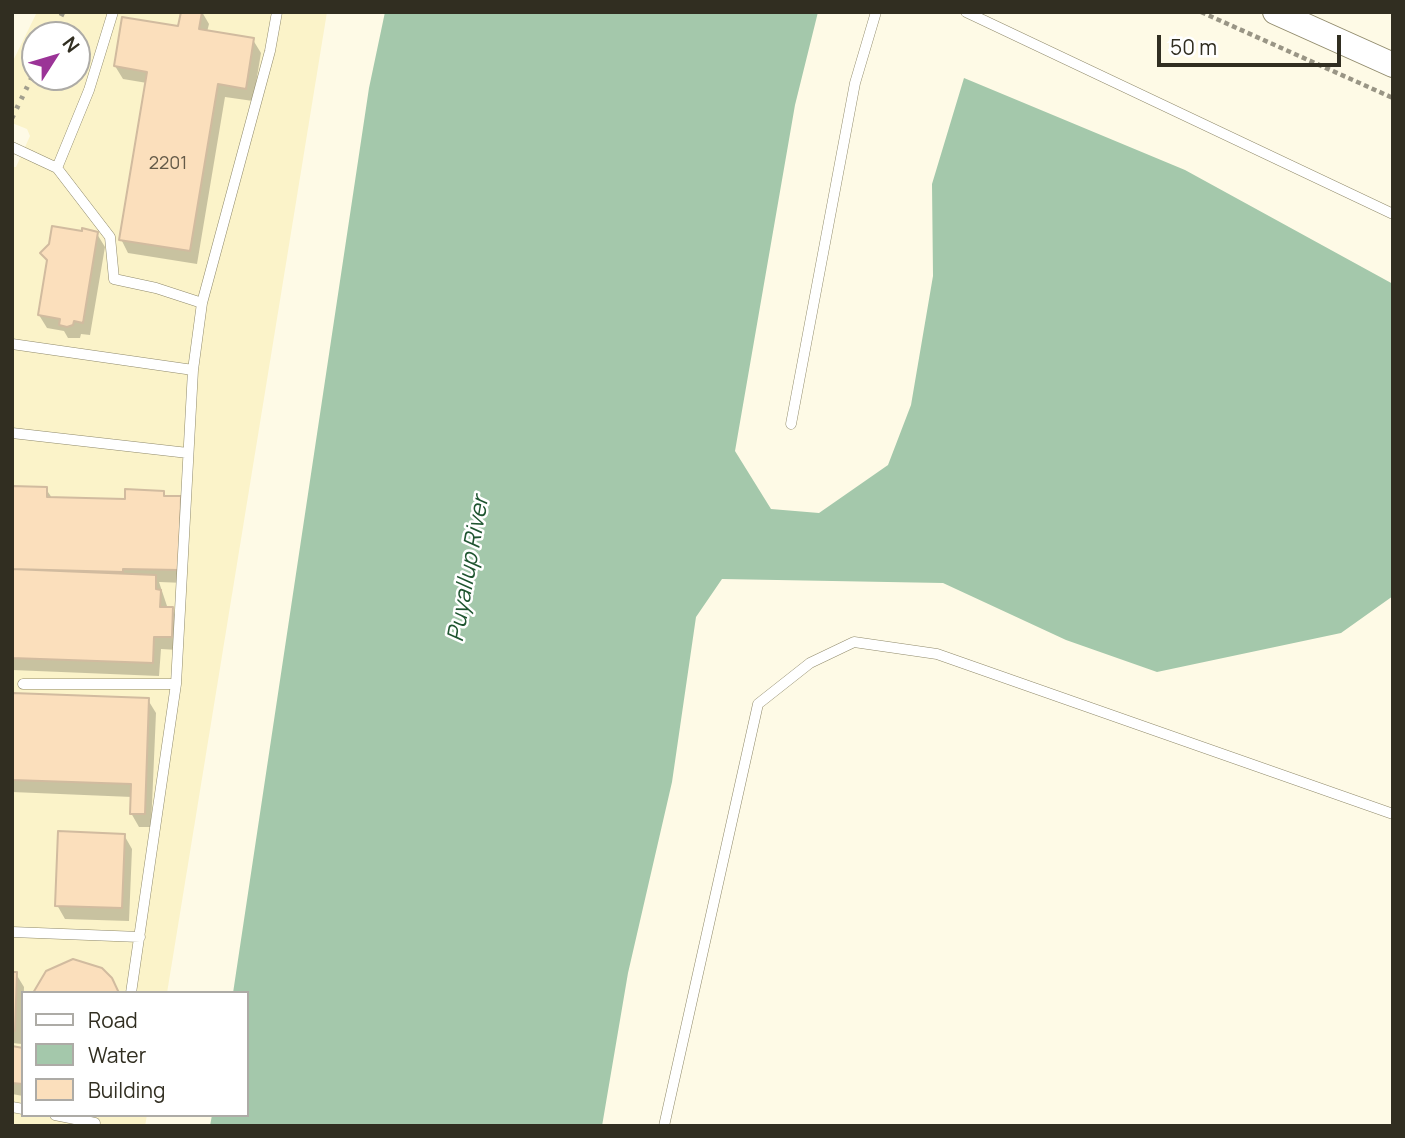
<!DOCTYPE html>
<html>
<head>
<meta charset="utf-8">
<style>
  body { margin:0 }
  #map { position:relative; width:1405px; height:1138px; overflow:hidden; background:#fefae6; font-family:Manrope,sans-serif }
  canvas { display:block }
  .frame { position:absolute; inset:0; border:14px solid #312e21; pointer-events:none }
  .legend { position:absolute; left:21px; top:991px; width:228px; height:126px; box-sizing:border-box; background:#fff; border:2px solid #adaba6; margin:0; padding:9px 12px; list-style:none; font-size:21px; color:#312e21 }
  .legend li { display:flex; align-items:center; gap:14px; height:35px }
  .legend b { width:35px; border:2px solid #adaba6 }
  .north { position:absolute; left:21px; top:21px; width:70px; height:70px; box-sizing:border-box; background:#fff; border:2px solid #adaba6; border-radius:50%; rotate:53deg; font-size:19px; font-weight:700; line-height:28px; text-align:center; color:#312e21 }
  .north::after { content:''; display:block; margin:auto; width:24px; height:32px; background:#9b3497; clip-path:polygon(50% 0,100% 100%,50% 72%,0 100%) }
  .scale { position:absolute; left:1157px; top:35px; width:184px; height:32px; box-sizing:border-box; border:4px solid #312e21; border-top:0; padding-left:9px; font-size:21px; line-height:24px; white-space:nowrap; color:#312e21; -webkit-text-stroke:5px #fff; paint-order:stroke }
</style>
</head>
<body>
<div id="map">
<canvas width="1405" height="1138"></canvas>
<div class="frame"></div>
<ul class="legend">
<li><b style="height:9px;background:#fff"></b>Road</li>
<li><b style="height:19px;background:#a4c8ab"></b>Water</li>
<li><b style="height:19px;background:#fbdfbc"></b>Building</li>
</ul>
<div class="north">N</div>
<div class="scale">50 m</div>
</div>
<script>
const g = document.querySelector('canvas').getContext('2d');
g.lineJoin = 'round';
function fill(path, color) { g.fillStyle = color; g.fill(path, 'evenodd'); }
const toPath = rows => new Path2D(rows.map(r => 'M' + r).join(''));
function strokePath(path, color, width, dash) { g.strokeStyle = color; g.lineWidth = width; g.lineCap = dash ? 'butt' : 'round'; g.setLineDash(dash || []); g.stroke(path); }
function label(font, color, halo, rows, align = 'center') {
  g.font = font + ' Manrope,sans-serif'; g.lineWidth = 5; g.setLineDash([]); g.textBaseline = 'middle'; g.strokeStyle = halo; g.fillStyle = color; for (const [text, x, y, turn = 0] of rows) {
    g.save(); g.translate(x, y); g.rotate((+turn || 0) * Math.PI / 180); g.textAlign = isNaN(turn) ? turn : align; if (halo) g.strokeText(text, 0, 0); g.fillText(text, 0, 0); g.restore();
  }
}
const built = toPath([
  [37,12,327,12,167,993,23,993,23,1115,147,1115,145,1126,12,1126,12,167,16,167,30,136,27,129,12,123,12,63],
  [35,35,77,35,77,77,35,77]
]);
const water = toPath([
  [385,12,818,12,795,105,735,451,771,509,819,513,888,465,911,405,933,276,932,184,964,78,1185,170,1393,284,1393,596,1341,633,1157,672,1066,640,943,583,722,579,696,617,672,782,628,973,602,1126,210,1126,212,1115,247,1115,247,993,233,993,369,88]
]);
const shadow = toPath([
  [202,12,209,24,207,32,253,40,261,53,253,101,225,97,197,264,128,253,121,239,147,83,123,79,115,66],
  [97,234,105,247,90,335,81,334,80,338,68,338,64,331,47,328,39,315,48,264,42,253],
  [12,488,46,489,52,498,127,501,163,492,166,497,180,498,187,511,185,583,159,582,168,609,172,609,179,623,178,650,161,649,159,676,12,670],
  [12,695,148,700,156,713,151,827,139,827,131,813,132,797,12,792],
  [124,835,132,849,129,921,65,919,57,905],
  [12,974,16,974,24,987,22,1044,12,1043],
  [12,1048,23,1050,23,1096,12,1094]
]);
const building = toPath([
  [181,12,202,12,199,29,254,38,246,89,218,84,190,251,119,240,147,72,114,66,122,17,178,26,181,12],
  [52,226,82,231,82,228,98,232,83,323,74,321,73,325,67,327,59,325,60,319,38,315,47,260,40,253,49,244,52,226],
  [12,486,47,487,47,497,125,499,125,489,164,491,164,496,181,496,179,570,123,569,123,572,12,569,12,486],
  [12,569,156,575,156,589,161,590,160,607,173,607,172,637,154,637,153,663,12,658,12,569],
  [12,693,149,698,145,814,130,814,131,784,12,780,12,693],
  [58,831,125,834,122,908,55,906,58,831],
  [73,959,102,968,112,978,119,993,33,993,46,971,73,959],
  [12,972,17,972,15,1031,12,1031,12,972],
  [12,1046,23,1048,23,1084,12,1083,12,1046]
]);
const path = toPath([
  [1201,12,1393,98]
]);
const service = toPath([
  [966,12,1393,214],
  [12,147,57,168,110,237,114,279,156,288,202,303],
  [57,168,89,90,113,12],
  [12,344,193,370],
  [791,424,855,83,876,12],
  [12,433,188,453],
  [23,684,176,684],
  [12,932,140,937],
  [131,993,176,684,193,370,202,303,270,51,277,12],
  [12,1107,23,1109],
  [55,1115,95,1123],
  [664,1126,758,704,810,663,854,642,937,654,1393,814]
]);
const tertiary = toPath([
  [1275,12,1393,65]
]);
const rail = toPath([
  [52,35,63,12],
  [12,118,35,71]
]);
const numberNames = [
  ["2201",168,164]
];
const waterNames = [
  ["Puyallup River",469,569,-80]
];
fill(built, '#fbf3c9');
fill(water, '#a4c8ab');
fill(shadow, '#0003');
fill(building, '#fbdfbc');
strokePath(building, '#d1bb9f', 2);
strokePath(service, '#908a6b', 11);
strokePath(tertiary, '#908a6b', 26);
strokePath(path, '#999585', 4.5, [5, 3.5]);
strokePath(service, '#fff', 10);
strokePath(tertiary, '#fff', 24);
strokePath(rail, '#a19e8d', 5, [3.5, 7]);
label('18px', '#645a48', null, numberNames);
label('italic 23px', '#1f5530', '#fff', waterNames);
</script>
</body>
</html>
